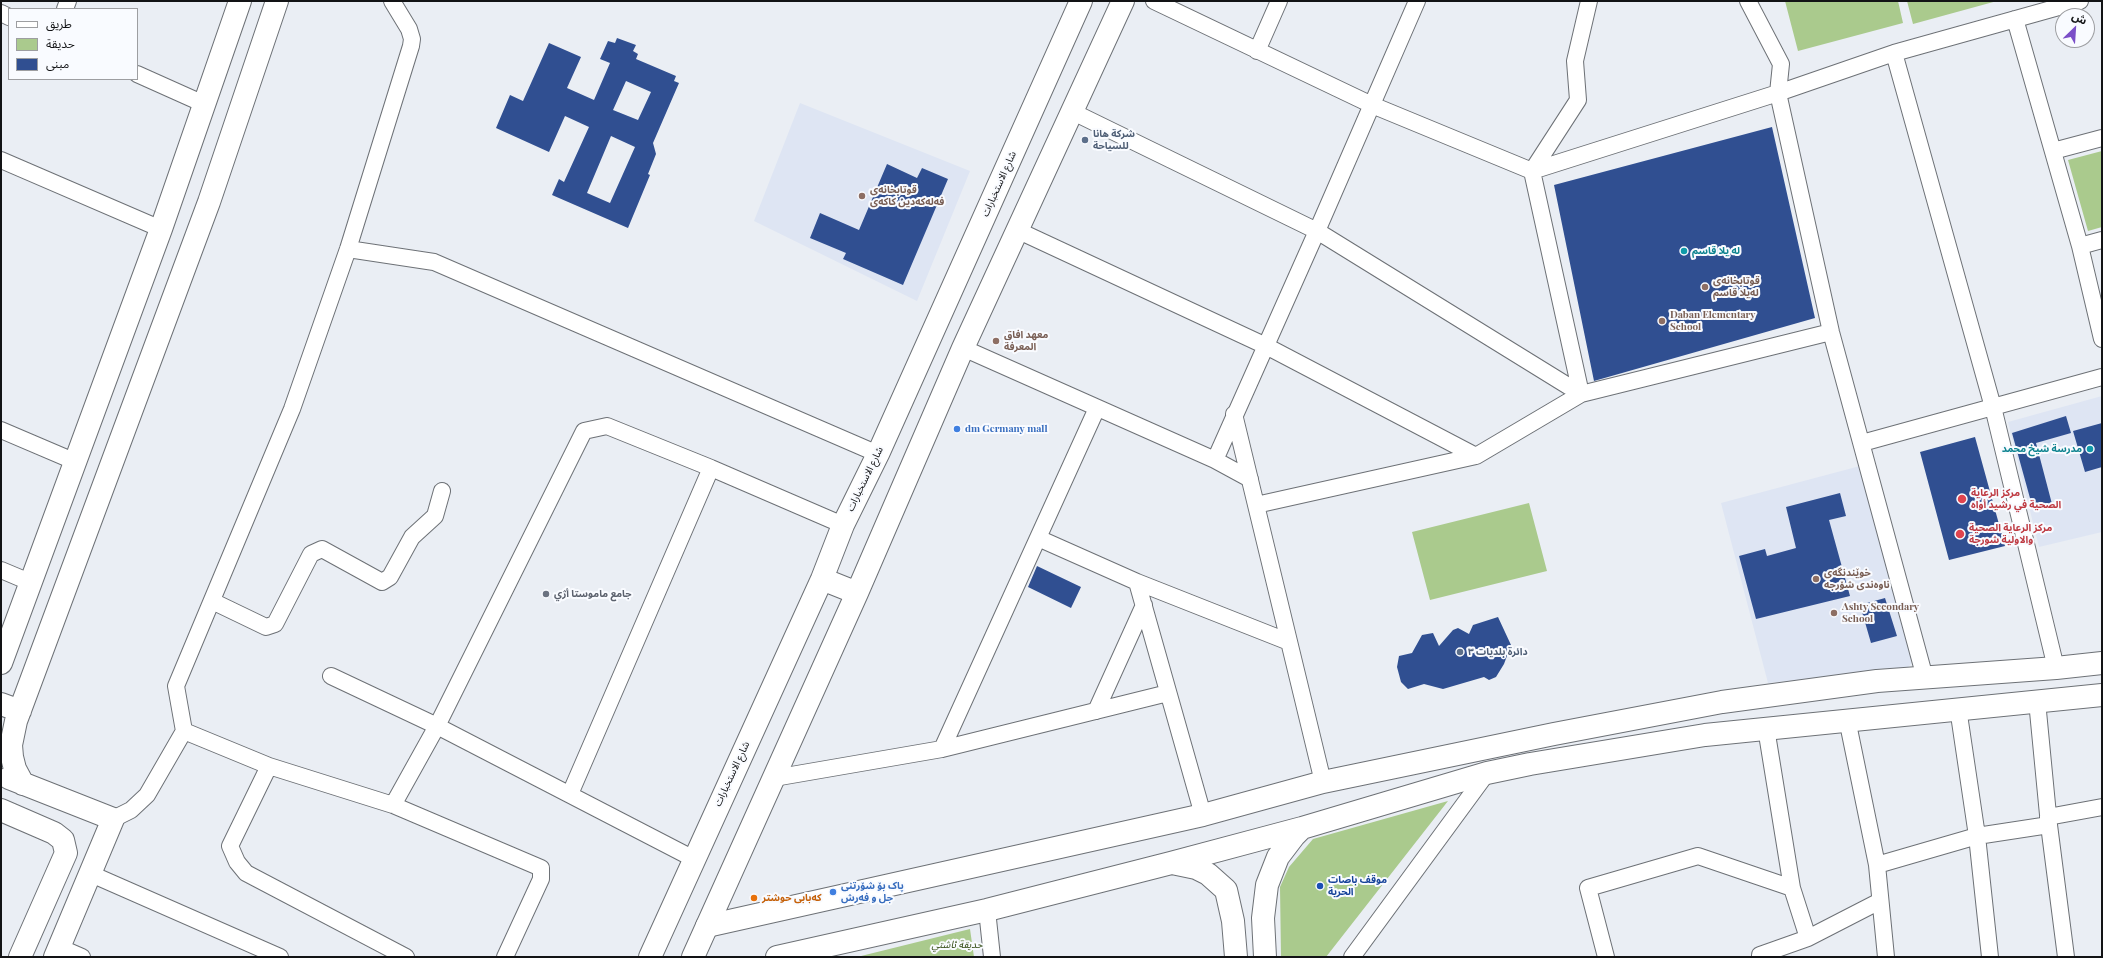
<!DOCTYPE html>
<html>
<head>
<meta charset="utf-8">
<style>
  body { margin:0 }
  #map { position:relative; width:2103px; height:958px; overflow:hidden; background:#eaeef4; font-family:"Playfair Display","Noto Sans Arabic",serif }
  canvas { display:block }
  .frame { position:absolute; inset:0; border:2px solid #121315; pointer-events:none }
  .legend { position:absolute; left:8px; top:8px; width:130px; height:72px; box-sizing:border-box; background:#f9fbff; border:1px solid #9d9ea1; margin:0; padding:5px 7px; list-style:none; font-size:12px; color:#121315 }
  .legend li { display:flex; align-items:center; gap:8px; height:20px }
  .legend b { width:20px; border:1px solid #9d9ea1 }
  .north { position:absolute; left:2055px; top:8px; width:40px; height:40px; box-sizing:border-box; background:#f9fbff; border:1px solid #9d9ea1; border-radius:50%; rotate:25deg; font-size:11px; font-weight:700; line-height:16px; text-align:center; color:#121315 }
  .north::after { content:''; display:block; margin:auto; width:14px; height:18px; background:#7b4fc8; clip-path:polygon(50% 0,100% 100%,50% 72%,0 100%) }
</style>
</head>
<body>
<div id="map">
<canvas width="2103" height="958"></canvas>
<div class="frame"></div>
<ul class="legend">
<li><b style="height:5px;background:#fff"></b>طريق</li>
<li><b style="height:11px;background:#aaca8d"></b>حديقة</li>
<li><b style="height:11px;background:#304f91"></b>مبنى</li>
</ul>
<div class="north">ش</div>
</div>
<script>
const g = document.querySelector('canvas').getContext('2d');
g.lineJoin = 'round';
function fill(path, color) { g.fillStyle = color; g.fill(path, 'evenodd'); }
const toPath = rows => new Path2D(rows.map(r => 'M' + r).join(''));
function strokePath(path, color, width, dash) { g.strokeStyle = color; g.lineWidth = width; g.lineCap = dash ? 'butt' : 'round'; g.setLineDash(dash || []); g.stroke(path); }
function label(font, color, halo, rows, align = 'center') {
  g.font = font + ' "Playfair Display","Noto Sans Arabic",serif'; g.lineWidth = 4; g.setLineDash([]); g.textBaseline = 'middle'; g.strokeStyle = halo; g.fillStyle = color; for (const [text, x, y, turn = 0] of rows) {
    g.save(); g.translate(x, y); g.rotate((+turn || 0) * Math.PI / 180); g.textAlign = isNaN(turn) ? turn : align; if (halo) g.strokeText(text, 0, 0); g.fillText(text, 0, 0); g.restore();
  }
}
const built = toPath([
  [800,103,970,171,917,301,754,221],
  [2102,396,2102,532,2039,547,2008,422],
  [1860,466,1912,659,1911,664,1906,669,1768,683,1721,503]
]);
const green = toPath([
  [1785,1,1898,1,1903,23,1798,51],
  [1907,1,1997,1,1913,24],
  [2102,151,2102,227,2088,231,2068,160],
  [1529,503,1547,571,1430,600,1412,532],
  [1448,801,1326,957,1281,957,1280,887,1289,867,1313,839],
  [970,929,974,957,857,957]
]);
const building = toPath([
  [617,38,636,45,633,51,638,54,636,59,676,76,674,81,679,83,653,143,656,154,648,174,650,175,628,228,552,195,559,179,564,182,589,127,565,116,549,152,496,128,510,95,523,101,549,43,581,57,567,88,594,100,610,63,600,59,608,41,615,43],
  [626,81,651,92,638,120,613,110],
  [611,136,635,147,610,203,587,193],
  [1772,127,1815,318,1594,381,1554,185],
  [887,164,917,178,922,168,948,179,903,285,843,259,846,253,810,238,820,213,859,230],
  [2066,416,2071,433,2036,443,2052,504,2033,509,2012,433],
  [2102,423,2102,467,2085,472,2073,431],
  [1975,437,2005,546,1949,560,1920,452],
  [1840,493,1846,516,1829,520,1850,596,1756,619,1739,556,1765,549,1767,556,1796,548,1786,507],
  [1037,566,1081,587,1071,608,1028,587],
  [1885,598,1897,636,1871,643,1860,605],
  [1498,617,1511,645,1504,664,1496,677,1489,680,1484,677,1443,689,1424,684,1408,689,1401,682,1397,667,1399,656,1412,653,1422,635,1433,633,1439,646,1453,630,1458,628,1469,634,1473,625]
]);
const street = toPath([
  [1154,1,1372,105,1532,171,1778,93,1894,53,2080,1],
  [1748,1,1781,64,1778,93,1831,332,1925,678],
  [65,9,68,1],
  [1,13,9,17],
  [2015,19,2080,246,2102,339],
  [1257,51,1279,1],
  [1894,53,1993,407,2056,668],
  [137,74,204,104],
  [1073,112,1317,231,1581,394,1831,332],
  [2053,151,2102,138],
  [1,160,161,229],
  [1019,231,1266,346,1476,456],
  [2080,246,2102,240],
  [348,249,434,262,878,454],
  [963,348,1215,460,1250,479],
  [1234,414,1323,782],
  [1,430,76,462],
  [1862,443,2102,377],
  [1215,460,1317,231,1417,1],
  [1256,505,1476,456,1581,394,1532,171,1578,100,1575,61,1589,1],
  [1038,538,1137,582,1289,642],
  [1,570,32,583],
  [1137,582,1203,815],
  [212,601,266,627,275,624,311,554,322,549,382,582,390,577,412,537,435,516,442,491],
  [331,676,437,726,694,859],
  [2037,701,2049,825,2066,957],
  [1958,708,1977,836,1990,957],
  [1096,711,1144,605],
  [1847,719,1877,865,1886,957],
  [1766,728,1792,888,1808,938],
  [184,731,269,766,393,805,541,868,541,879,505,957],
  [942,749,1097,408],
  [269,766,230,846,237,862,246,873,406,957],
  [774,778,942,749,1168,693],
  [570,794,711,468],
  [393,805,437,726,584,431,607,426,711,468,843,525],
  [2048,817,2102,807],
  [113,819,131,810,147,795,184,731,176,686,292,409,348,249,411,46,412,39,409,29,392,1],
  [1877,865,1977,836,2049,825],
  [91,874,280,957],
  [987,910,992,957],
  [59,947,82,957],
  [1352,957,1487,773],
  [1606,957,1588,888,1698,856,1792,888],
  [1760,957,1760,955,1808,938,1880,901]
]);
const secondary = toPath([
  [1,663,161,229,240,1],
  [1,704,20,711],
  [9,778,113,819,55,957],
  [23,784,15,769,12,757,11,745,16,721,209,202,277,1],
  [1,810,54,833,63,840,66,853,20,957],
  [1172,863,1196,868,1208,874,1226,890,1233,921,1236,957],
  [707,926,1203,815,1323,782,1554,734,1722,702,1877,681,2056,668,2102,663],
  [777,957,987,910,1171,863,1302,828,1487,773,1530,764,1705,735,2102,695],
  [1265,957,1263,918,1267,885,1278,857,1294,836,1302,828]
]);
const primary = toPath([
  [822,579,857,593],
  [650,957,822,579,843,525,878,454,1081,1],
  [693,957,857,593,963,348,1123,1]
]);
const markers = [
  [1085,140,4,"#5c6f8a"],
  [862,196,4,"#8d6e63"],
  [1684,251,4,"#0f9aa8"],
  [1705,287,4,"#8d6e63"],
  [1662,321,4,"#8d6e63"],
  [996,341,4,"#8d6e63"],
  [957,429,4,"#3f7fe0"],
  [2090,449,4,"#0f9aa8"],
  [1962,499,5,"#e0444e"],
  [1960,534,5,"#e0444e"],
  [1816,579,4,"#8d6e63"],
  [546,594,4,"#6b7280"],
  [1834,613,4,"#8d6e63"],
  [1460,652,4,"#5c6f8a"],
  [1320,886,4,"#1a4fb4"],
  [833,892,4,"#3f7fe0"],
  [754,898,4,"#e8710a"]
];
const serviceNames = [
  ["شركة هانا",1093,134],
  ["للسياحة",1093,146],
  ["دائرة بلديات ٣",1468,652]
];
const streetNames = [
  ["شارع الاستخبارات",999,184,-66],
  ["شارع الاستخبارات",865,479,-64],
  ["شارع الاستخبارات",732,774,-65]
];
const educationNames = [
  ["قوتابخانەی",870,190],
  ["فەلەکەدین کاکەی",870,202],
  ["قوتابخانەی",1713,281],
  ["لەیلا قاسم",1713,293],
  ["Daban Elementary",1670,315],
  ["School",1670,327],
  ["معهد افاق",1004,335],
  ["المعرفة",1004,347],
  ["خوێندنگەی",1824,573],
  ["ناوەندی شۆرجە",1824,585],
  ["Ashty Secondary",1842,607],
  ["School",1842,619]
];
const cultureNames = [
  ["له يلا قاسم",1692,251],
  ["مدرسة شيخ محمد",2082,449,"right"]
];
const shopNames = [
  ["dm Germany mall",965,429],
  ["پاک بۆ شۆرتنی",841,886],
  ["جل و فەرش",841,898]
];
const healthNames = [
  ["مركز الرعاية",1971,493],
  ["الصحية في رشيد أواه",1971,505],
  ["مركز الرعاية الصحية",1969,528],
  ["والاولية شورجة",1969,540]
];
const worshipNames = [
  ["جامع ماموستا أژي",554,594]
];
const transitNames = [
  ["موقف باصات",1328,880],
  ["الحریة",1328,892]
];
const foodNames = [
  ["کەبابی حوشتر",762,898]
];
const parkNames = [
  ["حديقة ئاشتي",957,945]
];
fill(built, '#dee5f3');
fill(green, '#aaca8d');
fill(building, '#304f91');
strokePath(street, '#6d7176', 18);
strokePath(secondary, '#6d7176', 24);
strokePath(primary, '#6d7176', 24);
strokePath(street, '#fff', 16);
strokePath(secondary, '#fff', 22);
strokePath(primary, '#fff', 22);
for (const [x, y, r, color] of markers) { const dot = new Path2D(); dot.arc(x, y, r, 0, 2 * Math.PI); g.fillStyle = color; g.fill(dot); strokePath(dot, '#f9fbff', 1.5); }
label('bold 10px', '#4e5e75', '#f9fbff', serviceNames, 'left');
label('10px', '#121315', '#f9fbff', streetNames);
label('bold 10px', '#785e54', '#f9fbff', educationNames, 'left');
label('bold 10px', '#0d838f', '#f9fbff', cultureNames, 'left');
label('bold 10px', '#366cbe', '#f9fbff', shopNames, 'left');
label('bold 10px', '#be3a42', '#f9fbff', healthNames, 'left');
label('bold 10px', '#5b616d', '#f9fbff', worshipNames, 'left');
label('bold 10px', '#164399', '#f9fbff', transitNames, 'left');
label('bold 10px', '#c56008', '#f9fbff', foodNames, 'left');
label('italic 10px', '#314a12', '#f9fbff', parkNames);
</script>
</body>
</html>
